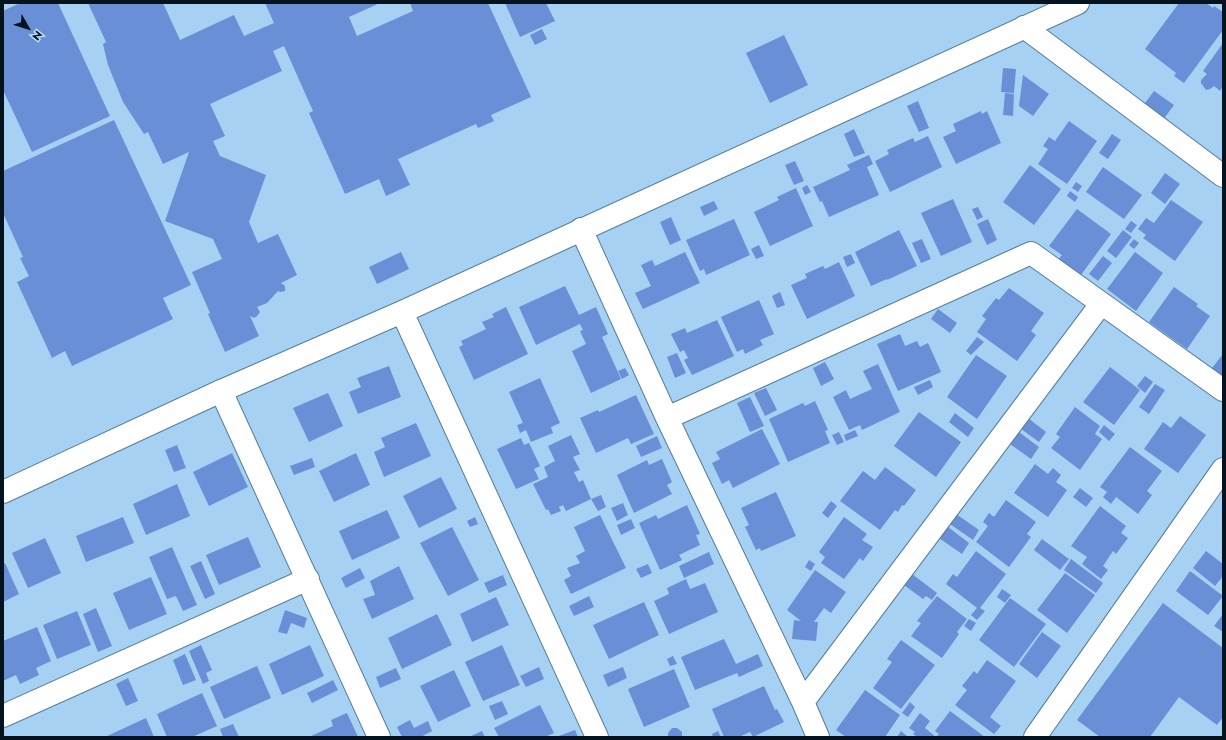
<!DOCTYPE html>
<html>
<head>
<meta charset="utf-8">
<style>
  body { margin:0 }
  #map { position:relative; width:1226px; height:740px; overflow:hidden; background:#a6d1f3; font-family:Jost,sans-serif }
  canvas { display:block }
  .frame { position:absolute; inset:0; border:4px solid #04131e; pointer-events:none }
  .north { position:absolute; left:8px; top:8px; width:40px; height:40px; -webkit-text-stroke:3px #baddf8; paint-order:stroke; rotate:129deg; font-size:11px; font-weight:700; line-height:16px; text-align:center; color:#04131e }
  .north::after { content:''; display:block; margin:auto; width:14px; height:18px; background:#04131e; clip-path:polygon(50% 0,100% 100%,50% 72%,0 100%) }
</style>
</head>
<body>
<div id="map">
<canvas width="1226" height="740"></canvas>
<div class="frame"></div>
<div class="north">N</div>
</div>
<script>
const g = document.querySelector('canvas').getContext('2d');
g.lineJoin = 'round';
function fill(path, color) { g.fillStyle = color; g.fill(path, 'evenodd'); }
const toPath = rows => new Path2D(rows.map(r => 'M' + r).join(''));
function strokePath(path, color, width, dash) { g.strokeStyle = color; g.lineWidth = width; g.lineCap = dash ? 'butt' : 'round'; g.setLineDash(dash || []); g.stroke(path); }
const building = toPath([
  [20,3,58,3,110,116,32,152,3,90,3,11],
  [88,3,163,3,180,40,234,15,244,36,274,23,265,3,380,3,349,17,357,36,413,11,410,3,488,3,531,97,491,115,494,121,478,128,476,124,398,159,410,185,386,196,379,179,345,194,309,113,313,111,284,46,273,51,282,71,210,104,225,136,213,141,220,156,266,175,249,222,258,243,278,234,297,275,281,283,285,286,285,291,280,292,278,291,267,303,257,307,260,312,257,316,254,318,250,316,259,336,225,352,208,314,210,313,192,272,222,259,213,239,165,221,189,152,163,164,148,132,144,134,123,102,108,65,103,44,106,42],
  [505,3,546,3,555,21,520,37],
  [1179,3,1206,3,1213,8,1214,6,1223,12,1223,30,1184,83,1174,76,1176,73,1145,49],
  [542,29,547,39,535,45,530,35],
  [784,35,808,85,770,103,746,53],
  [1223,43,1223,86,1220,91,1214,86,1210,89,1206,90,1201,83,1201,80,1207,74,1203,71],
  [1003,68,1016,69,1014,93,1001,92],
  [1023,75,1049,94,1033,116,1019,106],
  [1154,91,1174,105,1160,124,1140,110],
  [1005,93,1014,94,1013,116,1003,115],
  [918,101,929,128,919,132,907,106],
  [981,111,982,114,987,111,1001,143,956,164,943,137,956,131,953,124],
  [114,120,191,285,163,298,173,319,72,366,65,351,52,358,17,282,29,276,20,258,23,257,3,213,3,171],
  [1069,121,1097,141,1067,184,1038,164,1048,149,1043,146,1049,137,1055,141],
  [854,129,865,153,854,157,844,134],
  [1112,134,1121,140,1108,159,1099,153],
  [928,136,942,167,890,192,875,161,889,154,887,150,913,138,915,142],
  [869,155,873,164,867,167,879,195,829,217,822,201,820,202,813,187,850,170,847,165],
  [795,161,804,181,794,185,785,165],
  [1030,165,1061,189,1034,225,1003,202],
  [1103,167,1142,195,1124,219,1086,192],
  [1165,173,1180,184,1165,204,1151,193],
  [1076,182,1082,186,1078,192,1072,188],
  [807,185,811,192,805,195,802,188],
  [796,188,813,226,770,246,754,212,779,200,777,197],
  [1070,191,1078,197,1075,202,1067,196],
  [953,199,972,242,941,256,921,213],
  [1171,200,1203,222,1175,261,1143,238,1146,235,1138,229,1146,218,1154,223],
  [714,201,718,209,704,216,700,207],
  [978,207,983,217,977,220,972,209],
  [1077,209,1111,234,1078,279,1055,263,1062,255,1049,246],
  [671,217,681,240,670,245,660,222],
  [734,219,750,255,706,275,704,269,700,271,686,240],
  [988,219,997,240,987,245,977,224],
  [1131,221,1137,225,1131,233,1125,229],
  [899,230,917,266,887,280,887,279,871,286,855,252],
  [1123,230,1132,237,1116,258,1107,251],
  [922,239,931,259,921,263,912,243],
  [1134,239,1139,243,1134,249,1129,245],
  [759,245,764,256,756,259,751,249],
  [401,252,409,269,377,284,369,267],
  [685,252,700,283,643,309,635,293,651,286,641,265,652,260,655,266],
  [1135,252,1163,273,1136,311,1107,289],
  [851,254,855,263,847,267,843,257],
  [1103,256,1112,263,1098,281,1089,274],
  [839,262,855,296,807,319,791,285,807,278,805,274,823,266,825,269],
  [565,286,579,315,596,307,608,334,602,337,621,379,591,393,572,351,586,344,580,331,583,330,580,324,536,345,519,307],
  [1174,287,1198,304,1196,306,1210,316,1187,349,1149,322],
  [1009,288,1044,313,1031,331,1036,335,1017,361,977,332,986,319,982,316,996,298,999,300],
  [780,292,785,305,777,308,772,296],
  [759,300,774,334,760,340,763,345,745,354,743,349,737,352,721,317],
  [506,307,528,354,474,380,459,347,463,345,461,341,486,329,482,322,494,317,492,314],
  [938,309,957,323,950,333,931,319],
  [717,320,734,356,692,375,684,360,688,358,684,350,680,352,671,334,685,328,687,333],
  [900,334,905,346,917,341,920,347,928,343,941,372,898,391,877,344],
  [977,337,984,342,971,355,966,351],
  [677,353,686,373,675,378,667,357],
  [1223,354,1223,376,1212,368],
  [976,355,1007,376,977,419,947,397],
  [825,362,834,379,821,386,813,368],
  [878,364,900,412,862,430,860,425,849,430,833,397,846,390,850,399,872,389,863,371],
  [389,366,401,397,358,414,349,392,361,387,357,378],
  [1110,367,1140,390,1114,425,1083,402],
  [625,368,629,375,622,379,618,371],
  [1145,376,1153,382,1145,393,1137,386],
  [540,378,560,423,551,427,553,433,531,442,526,430,520,433,517,425,523,423,509,392],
  [930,380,933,387,918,395,914,387],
  [1155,384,1165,390,1149,414,1139,407],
  [766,388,777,410,765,416,754,393],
  [328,393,343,426,309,442,293,408],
  [636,395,654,434,631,444,628,438,596,453,580,418,598,410,599,412],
  [750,397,764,426,750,432,737,403],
  [815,401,828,430,825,431,830,443,788,462,769,419,803,403,805,406],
  [1075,407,1100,426,1095,434,1102,439,1080,470,1051,448,1060,437,1056,434],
  [919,412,961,442,936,477,894,446],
  [955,413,974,428,968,437,949,422],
  [1180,416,1206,435,1178,473,1144,449,1163,422,1171,428],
  [1028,418,1046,432,1039,442,1021,429],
  [416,423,431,456,384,477,374,452,385,447,381,438],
  [1104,425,1115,434,1109,441,1099,432],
  [762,429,780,464,733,488,729,480,722,484,712,463,720,459,716,452],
  [855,430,858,436,846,441,844,435],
  [839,432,844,442,837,445,832,435],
  [1019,432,1039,447,1031,459,1010,444],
  [571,435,580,454,573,457,580,470,574,472,579,482,583,480,591,499,566,511,563,505,559,507,561,511,551,515,548,509,546,510,533,484,548,477,544,467,555,461,548,446],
  [657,436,662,448,641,457,636,446],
  [521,438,524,445,529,443,540,466,534,469,539,479,516,489,497,449],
  [177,445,186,468,174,472,165,450],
  [1130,447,1162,471,1147,491,1152,495,1138,514,1116,497,1111,504,1103,497,1107,492,1100,487],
  [232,453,248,487,209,506,193,472],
  [356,453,370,485,334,502,319,471],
  [312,458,315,467,294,475,290,466],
  [662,459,672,482,667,485,672,494,634,513,617,475,647,460,649,465],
  [1035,464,1048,474,1053,468,1061,475,1056,482,1067,490,1048,517,1014,493],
  [885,467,916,490,904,506,902,505,898,512,895,510,880,530,840,501,863,471,875,480],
  [441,477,457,509,419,528,403,496],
  [177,484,190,516,146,535,133,504],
  [1080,488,1093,498,1086,507,1073,497],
  [776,492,796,536,761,551,760,548,756,550,745,527,749,525,741,508],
  [601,495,606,507,598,511,591,499],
  [1006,500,1036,522,1027,534,1031,537,1009,567,976,542,988,526,983,522,989,513,994,517],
  [831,501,837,506,828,518,822,513],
  [623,503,628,515,617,521,611,508],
  [687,505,700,534,696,535,700,545,679,555,682,560,660,570,639,523,656,515,658,519],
  [1100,506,1126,526,1121,533,1128,538,1116,554,1113,551,1103,566,1108,570,1101,579,1082,564,1087,557,1071,546],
  [387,510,400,538,352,560,339,531],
  [956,514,979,530,973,540,950,524],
  [600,515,626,568,571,594,564,580,571,576,567,568,580,563,576,556,585,551,574,527],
  [123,517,134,543,86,562,76,536],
  [475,517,478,524,470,527,467,521],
  [844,517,867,534,862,540,873,547,863,561,860,558,844,579,821,563,825,557,819,552],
  [631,519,635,528,621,535,617,525],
  [452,527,479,580,448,596,420,543],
  [948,527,969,543,962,554,939,538],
  [248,537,261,567,219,585,206,555],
  [45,538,61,573,28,588,12,553],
  [1042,539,1069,559,1060,570,1034,550],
  [172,547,197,605,183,611,176,596,167,599,149,557],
  [976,551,1006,574,980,608,985,611,977,620,971,615,977,608,946,584,953,574,957,577],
  [1206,551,1223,564,1223,576,1215,586,1193,568],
  [709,552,714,564,684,578,679,566],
  [1071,559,1103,583,1096,593,1064,570],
  [809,560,815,564,811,571,805,567],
  [201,561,215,594,205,599,190,566],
  [5,563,19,594,3,602,3,564],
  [648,564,652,573,641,578,636,569],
  [399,566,414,599,372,619,363,599,375,595,370,581],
  [360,568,365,578,346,588,341,578],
  [815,570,846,592,831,613,824,608,814,622,818,622,816,641,792,639,794,620,801,621,787,610],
  [1190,571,1223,596,1208,615,1176,591],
  [1065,573,1095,595,1067,633,1037,610],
  [912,574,937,593,932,600,926,596,923,599,904,585],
  [503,575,507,585,489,593,484,583],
  [151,577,167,614,129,630,113,593],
  [686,579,690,589,705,583,718,612,669,634,654,601,669,594,667,588],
  [1002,589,1011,595,1005,603,997,597],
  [589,596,594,607,574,616,569,606],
  [937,596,967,619,957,632,959,634,942,658,911,636,921,623,917,621],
  [496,597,509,625,472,642,460,614],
  [1010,598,1046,624,1014,667,979,640],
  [644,602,659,635,609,659,593,625],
  [1163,603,1223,648,1223,717,1217,725,1179,697,1150,737,1100,737,1077,720],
  [96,608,112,646,98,652,83,614],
  [285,610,307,618,304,628,291,623,287,634,278,632],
  [77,611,91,645,57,659,43,625],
  [437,614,452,645,402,669,388,638],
  [1223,614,1223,632,1214,626],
  [969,619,976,623,971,631,964,626],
  [37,627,51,661,36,668,39,675,20,684,16,675,3,681,3,641],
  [1042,632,1061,646,1037,678,1019,664],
  [724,639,736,664,758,654,763,666,739,677,737,673,695,690,681,657],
  [901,640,935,665,901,709,873,688,892,662,887,659],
  [201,645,212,670,206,673,209,681,203,684,189,651],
  [310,645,324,676,282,695,269,664],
  [502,645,520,685,483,701,465,662],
  [185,654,196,680,183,685,173,660],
  [673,656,677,664,670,666,667,659],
  [987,660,1016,681,990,717,1001,726,994,734,955,705,967,690,962,686,974,671,977,674],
  [257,666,271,698,224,719,210,687],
  [539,667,544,679,526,687,520,676],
  [623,667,627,678,608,687,603,675],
  [396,668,401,679,380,688,376,677],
  [674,669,690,707,644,727,628,689],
  [454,670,471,706,438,722,420,686],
  [128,678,138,701,126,706,116,684],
  [333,680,338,690,312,703,307,693],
  [764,686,775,710,777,709,784,722,753,737,750,732,739,737,724,737,712,709],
  [865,690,900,715,885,737,846,737,836,730],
  [202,693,217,726,192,737,167,737,157,714],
  [502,701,508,714,495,720,489,706],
  [910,702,915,707,908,717,902,713],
  [540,705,554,733,545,737,499,737,494,728],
  [950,711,985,737,917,737,913,734,915,732,909,728,920,713,930,721,925,728,936,737,939,734,935,731],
  [347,713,358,737,309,737,333,726,331,720],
  [146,718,154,737,105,737],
  [410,720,414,728,428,721,432,731,421,737,402,737,397,727],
  [233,724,239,737,223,737,220,729],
  [672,728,677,728,682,732,682,737,668,737,668,733],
  [575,730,578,737,556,737],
  [482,731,485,737,469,737],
  [718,731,721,737,713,737,712,734],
  [901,731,908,737,897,737]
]);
const minor = toPath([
  [1024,27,1223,176],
  [581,229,667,418,803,702,818,737],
  [221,391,379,737],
  [667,418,1031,253,1223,390],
  [803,702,1101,304],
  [3,716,308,579],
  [1035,737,1223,469]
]);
const tertiary = toPath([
  [402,312,597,737],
  [3,492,221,391,402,312,1078,3]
]);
fill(building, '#698fd6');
strokePath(minor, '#547d9c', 24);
strokePath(tertiary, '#547d9c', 24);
strokePath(minor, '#fff', 22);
strokePath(tertiary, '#fff', 22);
</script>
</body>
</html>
